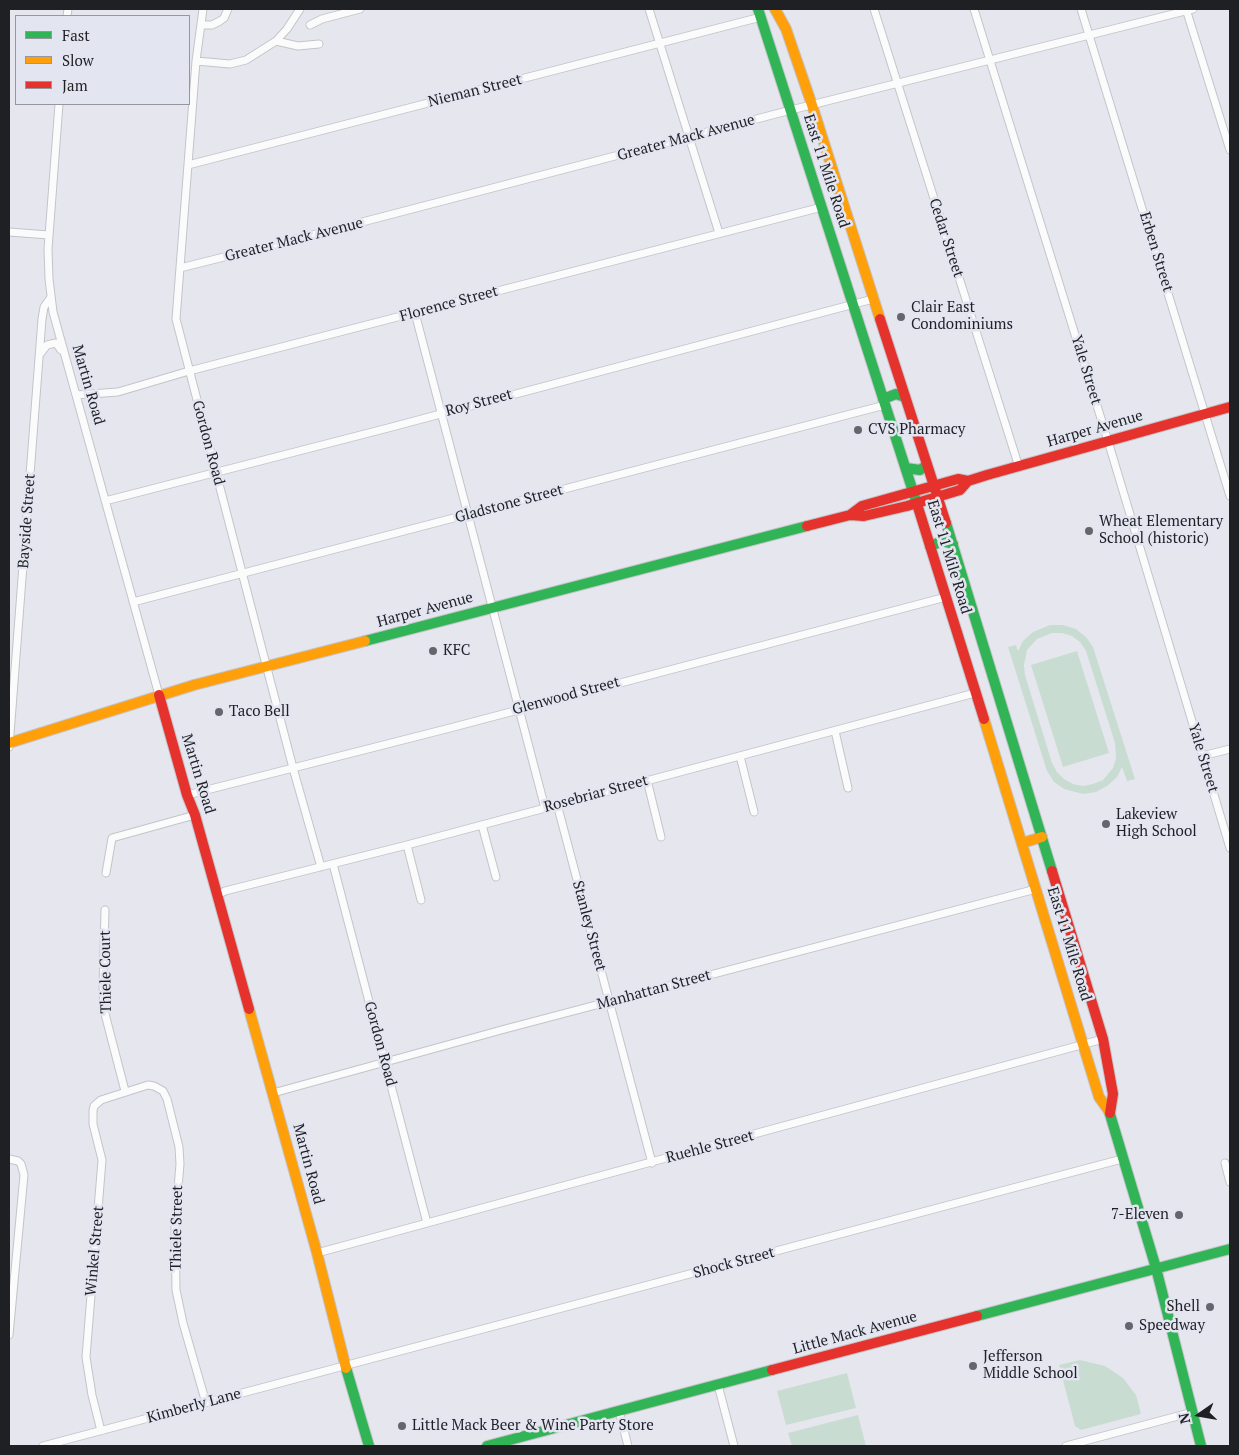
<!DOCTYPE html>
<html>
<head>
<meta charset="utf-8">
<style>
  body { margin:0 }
  #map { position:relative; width:1239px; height:1455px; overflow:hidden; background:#e6e7ee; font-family:"PT Serif",serif }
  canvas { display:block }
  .frame { position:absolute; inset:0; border:10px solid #1f2024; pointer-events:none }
  .legend { position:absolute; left:15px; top:15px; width:175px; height:90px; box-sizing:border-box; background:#e3e5f1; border:1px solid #95969f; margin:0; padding:6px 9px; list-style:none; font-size:15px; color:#1f2024 }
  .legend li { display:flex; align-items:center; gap:10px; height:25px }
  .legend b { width:25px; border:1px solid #95969f }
  .north { position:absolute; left:1174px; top:1390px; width:50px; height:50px; -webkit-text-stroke:4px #e3e5f1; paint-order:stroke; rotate:257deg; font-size:14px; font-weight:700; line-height:20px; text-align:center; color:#1f2024 }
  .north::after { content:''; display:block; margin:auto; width:18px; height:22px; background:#1f2024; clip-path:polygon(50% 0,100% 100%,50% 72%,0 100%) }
</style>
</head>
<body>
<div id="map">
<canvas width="1239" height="1455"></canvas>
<div class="frame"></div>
<ul class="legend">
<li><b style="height:6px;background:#30b455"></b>Fast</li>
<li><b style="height:6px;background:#ff9f0a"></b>Slow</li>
<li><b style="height:6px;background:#e5322d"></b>Jam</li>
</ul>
<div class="north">N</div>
</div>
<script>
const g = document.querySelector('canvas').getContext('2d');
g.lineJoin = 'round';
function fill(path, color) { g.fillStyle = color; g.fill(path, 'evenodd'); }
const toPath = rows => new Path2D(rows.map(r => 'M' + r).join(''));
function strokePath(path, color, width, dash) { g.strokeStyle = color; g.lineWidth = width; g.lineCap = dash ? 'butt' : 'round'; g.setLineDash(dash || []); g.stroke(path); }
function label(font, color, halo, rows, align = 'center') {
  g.font = font + ' "PT Serif",serif'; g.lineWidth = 5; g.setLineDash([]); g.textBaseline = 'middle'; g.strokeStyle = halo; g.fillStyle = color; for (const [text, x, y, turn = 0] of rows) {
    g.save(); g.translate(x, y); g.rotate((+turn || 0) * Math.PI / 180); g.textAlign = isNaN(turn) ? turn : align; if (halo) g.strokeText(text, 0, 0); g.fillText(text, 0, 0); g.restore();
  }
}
const green = toPath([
  [1050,625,1063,625,1076,629,1086,637,1093,647,1135,779,1127,781,1122,767,1117,777,1107,786,1096,792,1083,794,1064,789,1054,782,1047,771,1008,647,1016,645,1018,651,1023,641,1033,632],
  [1052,633,1062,633,1072,636,1080,642,1086,651,1115,743,1116,758,1113,768,1103,780,1093,784,1083,786,1073,784,1064,779,1057,772,1052,763,1025,675,1024,665,1027,650,1037,639],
  [1077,651,1109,753,1063,767,1031,665],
  [1080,1360,1105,1366,1123,1378,1136,1395,1141,1414,1081,1430,1075,1426,1059,1365],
  [847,1373,856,1408,786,1425,777,1391],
  [858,1415,866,1446,792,1446,788,1433]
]);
const street = toPath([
  [203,9,196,61,176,319,293,768,321,867],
  [649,9,719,233],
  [874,9,1019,467],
  [974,9,1108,441,1230,848],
  [1081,9,1230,496],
  [1186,9,1230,150],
  [67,16,68,9],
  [201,25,212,25,220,21,224,18,228,9],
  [310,25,322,19,360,9],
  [276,41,298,46,319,44],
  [196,61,230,64,246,60,276,41,287,29,300,9],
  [59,104,48,249,49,279,53,312,159,695],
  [188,165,761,17],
  [9,232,49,235],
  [180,268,324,232,791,110,1193,9],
  [415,313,545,808],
  [40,354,47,345,51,344,56,343,61,350],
  [76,395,118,392,189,371,822,207],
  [105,501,388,428,873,299],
  [133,602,885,405],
  [835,731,848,788],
  [9,747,42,319,44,307,51,297],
  [740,756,754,812],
  [1202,756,1230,749],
  [647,780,661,837],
  [187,795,450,728,946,597],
  [557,804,652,1163],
  [482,825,496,877],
  [407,845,421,900],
  [333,864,427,1223],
  [106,873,112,838,195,815],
  [218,895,225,891,407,845,975,693],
  [105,910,103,986,104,1010,125,1091],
  [273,1093,505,1029,1036,889],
  [9,1159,18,1161,21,1164,24,1175,9,1335],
  [1225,1163,1230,1182],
  [317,1253,1103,1039],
  [718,1385,734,1446],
  [619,1411,628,1446],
  [101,1431,92,1395,86,1357,102,1160,93,1124,93,1111,94,1106,101,1100,148,1085,154,1086,163,1091,167,1099,179,1147,180,1164,175,1224,176,1290,183,1323,206,1403],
  [43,1446,1122,1159],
  [1066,1446,1193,1412]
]);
const fast = toPath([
  [758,9,917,504],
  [883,399,896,394,905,397],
  [906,468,920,470,927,465],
  [946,523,1052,871],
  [930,546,943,541,953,544],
  [365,641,807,526],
  [1109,1111,1156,1268,1201,1446],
  [977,1316,1230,1249],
  [346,1368,369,1446],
  [487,1446,772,1370]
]);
const slow = toPath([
  [775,9,786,29,812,105,880,319],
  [984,719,1099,1097,1109,1111],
  [9,743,194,685,365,641],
  [1022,843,1042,837],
  [249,1009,317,1253,346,1368]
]);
const jam = toPath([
  [880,319,946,523],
  [917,504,984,719],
  [850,515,864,516,907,506,960,490,968,481,987,475,1230,407],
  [807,526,850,515,862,506,958,479,968,481],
  [159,695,187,795,195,815,249,1009],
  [1052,871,1103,1039,1113,1094,1110,1113],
  [772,1370,977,1316]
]);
const markers = [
  [901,317,5,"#65666b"],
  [858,430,5,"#65666b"],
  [1089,531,5,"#65666b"],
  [433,651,5,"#65666b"],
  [219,712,5,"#65666b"],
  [1106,824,5,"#65666b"],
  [1179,1215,5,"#65666b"],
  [1210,1307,5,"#65666b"],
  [1129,1326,5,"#65666b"],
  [973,1366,5,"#65666b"],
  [402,1426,5,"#65666b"]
];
const streetNames = [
  ["Nieman Street",475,91,-14],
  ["Greater Mack Avenue",686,138,-15],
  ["East 11 Mile Road",826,171,72],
  ["Cedar Street",946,238,72],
  ["Greater Mack Avenue",294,240,-14],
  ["Erben Street",1156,252,73],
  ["Florence Street",449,304,-15],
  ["Yale Street",1086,370,73],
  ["Martin Road",88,385,74],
  ["Roy Street",479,403,-15],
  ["Harper Avenue",1095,429,-16],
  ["Gordon Road",208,443,75],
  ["Gladstone Street",509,504,-15],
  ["Bayside Street",27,521,-86],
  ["East 11 Mile Road",949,557,73],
  ["Harper Avenue",425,610,-15],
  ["Glenwood Street",566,696,-15],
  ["Yale Street",1203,758,73],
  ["Martin Road",198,774,73],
  ["Rosebriar Street",596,794,-15],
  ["Stanley Street",589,926,75],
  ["East 11 Mile Road",1069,944,73],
  ["Thiele Court",106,972,-91],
  ["Manhattan Street",654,990,-15],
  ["Gordon Road",380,1044,75],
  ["Ruehle Street",710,1147,-15],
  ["Martin Road",308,1164,75],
  ["Thiele Street",177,1228,-89],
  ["Winkel Street",95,1251,-85],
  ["Shock Street",734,1263,-15],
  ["Little Mack Avenue",855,1333,-15],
  ["Kimberly Lane",194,1406,-15]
];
const poiNames = [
  ["Clair East",911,308],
  ["Condominiums",911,325],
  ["CVS Pharmacy",868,430],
  ["Wheat Elementary",1099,522],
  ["School (historic)",1099,539],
  ["KFC",443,651],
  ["Taco Bell",229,712],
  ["Lakeview",1116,815],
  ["High School",1116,832],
  ["7-Eleven",1169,1215,"right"],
  ["Shell",1200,1307,"right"],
  ["Speedway",1139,1326],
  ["Jefferson",983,1357],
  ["Middle School",983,1374],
  ["Little Mack Beer & Wine Party Store",412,1426]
];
fill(green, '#c9dcd1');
strokePath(street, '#c3c4c9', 9);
strokePath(fast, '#c3c4c9', 12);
strokePath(slow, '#c3c4c9', 12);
strokePath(jam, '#c3c4c9', 12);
strokePath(street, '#fbfbfc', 7);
strokePath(fast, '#30b455', 10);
strokePath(slow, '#ff9f0a', 10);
strokePath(jam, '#e5322d', 10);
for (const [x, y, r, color] of markers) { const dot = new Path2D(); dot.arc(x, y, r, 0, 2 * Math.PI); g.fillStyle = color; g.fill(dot); strokePath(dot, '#e3e5f1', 2); }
label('15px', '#1f2024', '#e3e5f1', streetNames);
label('15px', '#1f2024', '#e3e5f1', poiNames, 'left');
</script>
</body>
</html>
